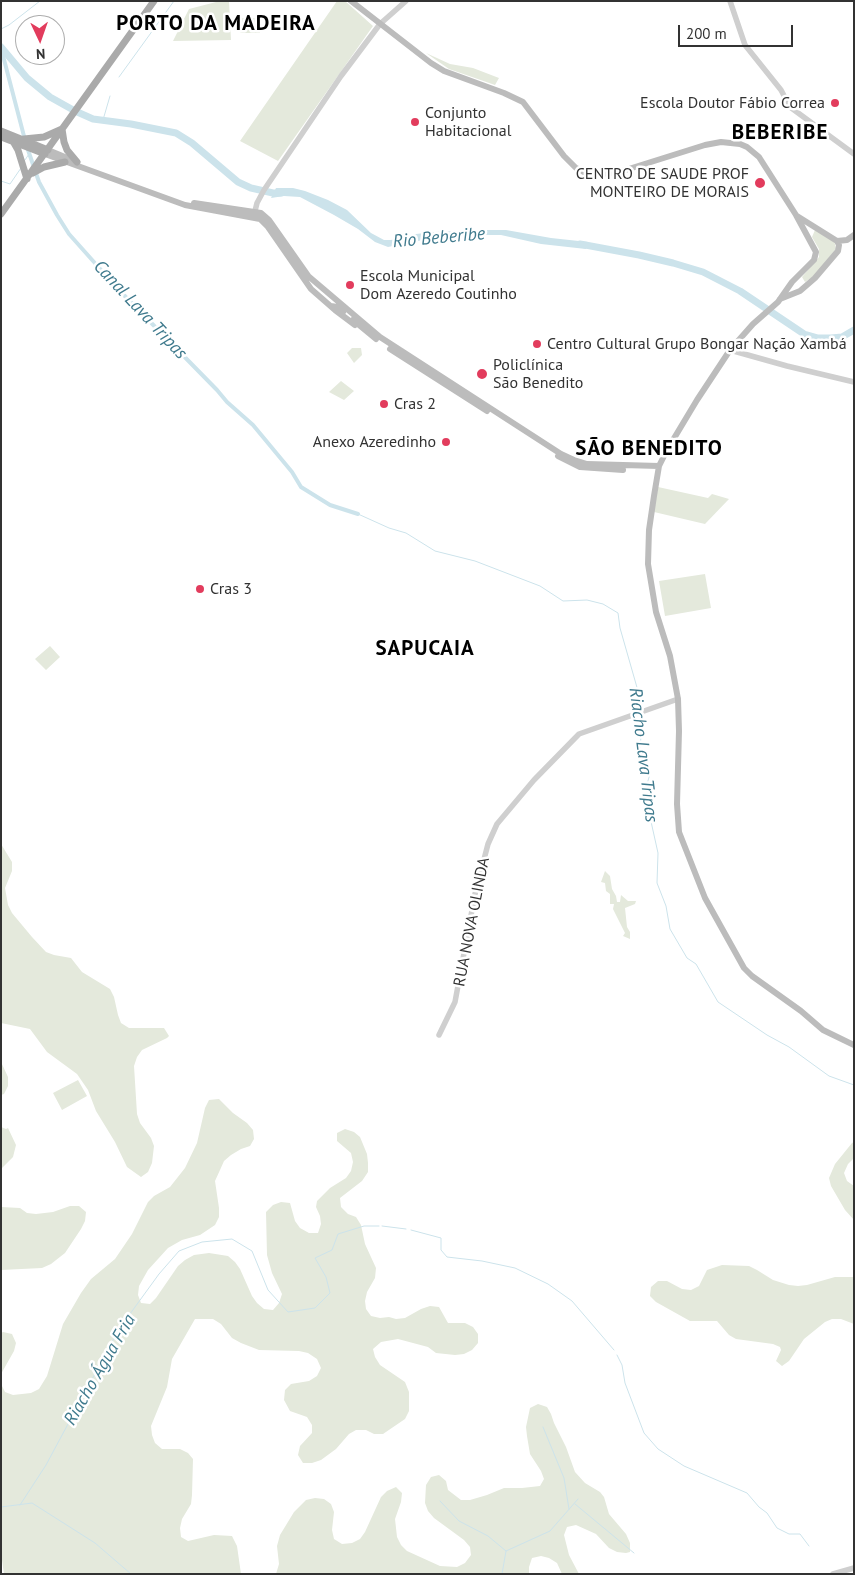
<!DOCTYPE html>
<html>
<head>
<meta charset="utf-8">
<style>
  body { margin:0 }
  #map { position:relative; width:855px; height:1575px; overflow:hidden; background:#fff; font-family:"PT Sans",sans-serif }
  canvas { display:block }
  .frame { position:absolute; inset:0; border:2px solid #323232; pointer-events:none }
  .north { position:absolute; left:15px; top:15px; width:50px; height:50px; box-sizing:border-box; background:#fff; border:1px solid #adadad; border-radius:50%; rotate:177deg; font-size:14px; font-weight:700; line-height:20px; text-align:center; color:#323232 }
  .north::after { content:''; display:block; margin:auto; width:18px; height:22px; background:#e23c5d; clip-path:polygon(50% 0,100% 100%,50% 72%,0 100%) }
  .scale { position:absolute; left:678px; top:25px; width:115px; height:22px; box-sizing:border-box; border:2px solid #323232; border-top:0; padding-left:6px; font-size:15px; line-height:18px; white-space:nowrap; color:#323232; -webkit-text-stroke:4px #fff; paint-order:stroke }
</style>
</head>
<body>
<div id="map">
<canvas width="855" height="1575"></canvas>
<div class="frame"></div>
<div class="north">N</div>
<div class="scale">200 m</div>
</div>
<script>
const g = document.querySelector('canvas').getContext('2d');
g.lineJoin = 'round';
function fill(path, color) { g.fillStyle = color; g.fill(path, 'evenodd'); }
const toPath = rows => new Path2D(rows.map(r => 'M' + r).join(''));
function strokePath(path, color, width, dash) { g.strokeStyle = color; g.lineWidth = width; g.lineCap = dash ? 'butt' : 'round'; g.setLineDash(dash || []); g.stroke(path); }
function label(font, color, halo, rows, align = 'center') {
  g.font = font + ' "PT Sans",sans-serif'; g.lineWidth = 5; g.setLineDash([]); g.textBaseline = 'middle'; g.strokeStyle = halo; g.fillStyle = color; for (const [text, x, y, turn = 0] of rows) {
    g.save(); g.translate(x, y); g.rotate((+turn || 0) * Math.PI / 180); g.textAlign = isNaN(turn) ? turn : align; if (halo) g.strokeText(text, 0, 0); g.fillText(text, 0, 0); g.restore();
  }
}
const green = toPath([
  [220,1,229,1,231,40,173,41,189,9],
  [337,1,345,1,373,26,278,161,240,141],
  [234,18,259,18,260,33,242,33,234,30],
  [426,53,450,64,473,68,499,78,495,85,449,69],
  [815,230,834,240,836,249,814,276,805,282,802,277,819,257,819,249,812,237],
  [352,348,361,348,362,355,354,363,347,353],
  [341,381,354,391,344,400,329,392],
  [658,487,708,498,712,494,729,499,705,524,654,512],
  [705,574,711,608,665,616,659,581],
  [50,646,60,657,46,670,35,659],
  [1,844,12,862,12,871,5,888,8,905,12,913,32,937,46,952,54,955,71,958,82,972,110,989,114,997,118,1015,121,1023,129,1028,164,1028,169,1036,167,1038,142,1050,137,1057,134,1066,137,1114,140,1123,151,1138,154,1146,152,1163,148,1172,141,1177,127,1167,115,1142,96,1111,88,1090,77,1074,47,1052,30,1029,1,1023],
  [605,871,610,876,612,889,616,896,617,902,620,902,621,895,628,901,636,901,635,904,625,908,627,927,630,932,630,939,623,936,625,933,613,909,614,904,610,904,610,894,606,891,605,883,601,882],
  [1,1062,8,1077,8,1086,4,1094,1,1095],
  [78,1080,87,1096,62,1110,53,1093],
  [219,1099,233,1113,247,1123,253,1130,254,1139,250,1146,241,1149,231,1155,224,1161,220,1170,215,1181,219,1208,219,1217,215,1225,200,1235,182,1240,168,1248,148,1270,139,1286,138,1295,141,1303,150,1304,156,1298,178,1266,185,1260,194,1255,209,1253,228,1256,235,1262,240,1269,252,1296,257,1303,264,1309,273,1310,279,1303,282,1294,272,1273,267,1255,266,1212,273,1205,281,1202,290,1203,295,1221,300,1228,309,1233,318,1233,321,1224,320,1216,316,1207,317,1201,330,1188,346,1178,351,1171,353,1162,351,1153,337,1141,337,1133,345,1129,354,1132,360,1137,367,1154,368,1163,368,1172,362,1181,340,1198,341,1207,348,1214,356,1217,361,1225,365,1244,376,1268,375,1278,367,1292,365,1301,366,1309,371,1316,380,1318,389,1317,396,1319,405,1318,421,1309,430,1306,439,1307,448,1323,465,1323,473,1327,478,1334,478,1343,472,1350,464,1354,455,1355,436,1353,428,1347,398,1339,381,1342,373,1349,375,1357,380,1365,405,1382,409,1392,409,1411,405,1419,383,1434,374,1434,366,1430,356,1430,349,1434,336,1449,321,1460,312,1463,303,1463,298,1455,300,1446,312,1433,312,1425,307,1417,290,1411,284,1400,285,1390,291,1384,309,1381,317,1376,321,1368,317,1359,308,1353,299,1351,259,1350,241,1343,232,1338,221,1324,213,1319,195,1319,172,1359,167,1387,151,1426,152,1435,155,1443,162,1449,180,1449,188,1453,193,1459,192,1495,191,1504,182,1519,180,1528,181,1537,188,1541,214,1535,232,1536,237,1546,241,1574,4,1574,1,1553,1,1384,5,1392,13,1395,31,1393,39,1389,47,1376,63,1324,81,1293,91,1279,115,1259,132,1234,148,1202,154,1196,170,1187,185,1168,197,1143,205,1108,209,1100],
  [1,1127,6,1129,8,1128,16,1145,13,1157,1,1169],
  [854,1142,854,1158,848,1164,844,1173,847,1181,854,1186,854,1220,845,1210,831,1186,829,1178,835,1164,852,1143],
  [70,1206,79,1206,86,1212,85,1221,81,1229,65,1253,51,1264,42,1268,1,1270,1,1207,20,1208,27,1213,36,1214,53,1212],
  [722,1265,749,1266,757,1270,773,1280,789,1285,798,1286,807,1285,835,1277,854,1277,854,1324,841,1319,832,1319,825,1322,804,1339,789,1361,782,1366,776,1361,781,1350,780,1347,773,1344,736,1339,729,1335,717,1321,690,1321,656,1302,650,1296,651,1287,658,1281,667,1281,682,1289,691,1290,699,1286,707,1270],
  [3,1332,12,1334,16,1343,14,1351,1,1374,1,1333],
  [538,1404,547,1407,551,1414,554,1423,566,1447,575,1472,585,1483,600,1492,604,1497,609,1514,626,1534,630,1543,630,1552,626,1553,617,1552,609,1548,596,1534,576,1525,567,1527,564,1535,569,1555,579,1574,562,1574,557,1563,549,1558,541,1556,532,1558,529,1567,529,1574,276,1574,279,1564,277,1546,280,1535,294,1512,306,1500,315,1498,324,1499,331,1504,334,1512,332,1530,334,1539,342,1544,352,1543,360,1539,365,1532,381,1497,387,1491,396,1487,402,1493,401,1502,395,1519,397,1537,401,1545,407,1551,440,1566,457,1567,465,1563,471,1555,470,1547,464,1540,434,1518,428,1511,425,1503,426,1485,431,1477,439,1475,446,1481,448,1490,461,1500,470,1500,487,1495,504,1488,522,1488,540,1486,544,1479,541,1471,530,1454,527,1436,526,1427,530,1408]
]);
const water = toPath([
  [276,188,293,188,305,191,328,200,347,210,371,233,384,240,391,240,416,234,434,232,482,230,506,230,551,238,588,242,586,249,541,244,501,235,476,235,433,238,388,247,375,242,358,229,334,215,300,197,284,196,271,198]
]);
const stream = toPath([
  [1,29,9,25,40,1],
  [119,77,174,1],
  [103,120,110,96],
  [25,160,29,154],
  [1,181,10,184,21,168],
  [358,514,389,528,406,533,435,551,475,561,540,586,563,601,587,600,603,604,618,613,620,628,638,691,641,711],
  [642,714,640,754,642,761,648,765,650,774,647,784,651,789,650,817,658,853,657,883,666,906,670,929,687,958,696,964,718,1002,767,1035,789,1047,829,1076,854,1085],
  [382,1226,406,1229],
  [411,1230,441,1238,441,1250,447,1257,482,1261,515,1268,548,1284,572,1301,614,1350],
  [617,1355,622,1365,625,1383,644,1433,658,1449,684,1466,747,1493,759,1507,767,1513,777,1528,789,1534,800,1534,809,1546],
  [543,1427,564,1478,569,1509],
  [440,1501,459,1521,488,1536,506,1551],
  [575,1504,634,1553],
  [20,1505,46,1465,119,1329,159,1274,179,1251,202,1242,232,1239,252,1251,268,1290,288,1312,315,1308,330,1293,326,1277,315,1258,332,1250,338,1234,364,1226,379,1226],
  [1,1507,32,1503,95,1543,131,1574],
  [502,1574,506,1551,550,1531,578,1499]
]);
const canal = toPath([
  [1,48,25,140],
  [27,147,39,182,57,215,69,234,118,289,217,390,227,402,253,425,292,472,301,487,330,505,358,514]
]);
const river = toPath([
  [1,47,27,78,50,97,75,111,93,119,131,124,176,133,192,143,238,182,251,188,273,193,281,193],
  [580,244,639,255,673,263,703,272,740,291,804,334,818,338,831,338,842,337,854,330]
]);
const tertiary = toPath([
  [730,1,745,45,781,90,790,107,854,154],
  [254,215,257,203,264,190,341,76,380,24,406,1],
  [730,350,787,366,854,382],
  [439,1035,455,1002,475,894,488,844,497,824,534,780,579,734,678,699],
  [833,1574,854,1568]
]);
const secondary = toPath([
  [351,1,431,63,444,71,504,93,523,102,564,156,576,168,584,172,593,174,616,173,705,145,721,142,740,144,747,147,759,157,796,215,816,252,814,260,792,282,778,302,753,324,730,350,697,400,667,450,659,466,654,496,649,530,648,564,656,612,670,656,678,699,679,731,677,804,679,832,705,898,744,968,752,976,801,1011,823,1030,854,1045],
  [48,150,77,162],
  [45,154,185,205,260,219,268,227,311,289,335,310,355,325],
  [194,203,261,213,269,220,309,277],
  [797,216,837,241],
  [837,241,847,240,854,235],
  [307,275,380,337,561,454,574,460,587,464,659,466],
  [780,299,800,291,815,278,838,251,839,245,837,241],
  [331,306,337,307,343,312],
  [353,320,376,339],
  [390,349,487,411],
  [558,456,580,467,623,470]
]);
const primary = toPath([
  [62,129,64,142,67,150,77,162],
  [1,131,48,150],
  [1,137,45,154],
  [24,139,44,137,62,129],
  [14,143,18,150,27,179],
  [33,173,44,167,65,162],
  [1,214,154,1]
]);
const markers = [
  [835,103,5,"#e23c5d"],
  [415,122,5,"#e23c5d"],
  [760,183,6,"#e23c5d"],
  [350,285,5,"#e23c5d"],
  [537,344,5,"#e23c5d"],
  [482,374,6,"#e23c5d"],
  [384,404,5,"#e23c5d"],
  [446,442,5,"#e23c5d"],
  [200,589,5,"#e23c5d"]
];
const poiNames = [
  ["Escola Doutor Fábio Correa",825,103,"right"],
  ["Conjunto",425,113],
  ["Habitacional",425,131],
  ["CENTRO DE SAUDE PROF",749,174,"right"],
  ["MONTEIRO DE MORAIS",749,192,"right"],
  ["Escola Municipal",360,276],
  ["Dom Azeredo Coutinho",360,294],
  ["Centro Cultural Grupo Bongar Nação Xambá",547,344],
  ["Policlínica",493,365],
  ["São Benedito",493,383],
  ["Cras 2",394,404],
  ["Anexo Azeredinho",436,442,"right"],
  ["Cras 3",210,589]
];
const streetNames = [
  ["RUA NOVA OLINDA",472,922,-79]
];
const waterNames = [
  ["Rio Beberibe",439,238,-5],
  ["Canal Lava Tripas",140,310,47],
  ["Riacho Lava Tripas",643,755,83],
  ["Riacho Água Fria",100,1370,-60]
];
const districtNames = [
  ["PORTO DA MADEIRA",216,24],
  ["BEBERIBE",780,133],
  ["SÃO BENEDITO",649,449],
  ["SAPUCAIA",425,649]
];
fill(green, '#e4e9dc');
fill(water, '#cce3eb');
strokePath(stream, '#cce3eb', 1);
strokePath(canal, '#cce3eb', 4);
strokePath(river, '#cce3eb', 7);
strokePath(tertiary, '#cfcfcf', 5.5);
strokePath(secondary, '#bcbcbc', 6);
strokePath(primary, '#aaa', 7);
for (const [x, y, r, color] of markers) { const dot = new Path2D(); dot.arc(x, y, r, 0, 2 * Math.PI); g.fillStyle = color; g.fill(dot); strokePath(dot, '#fff', 2); }
label('16px', '#323232', '#fff', poiNames, 'left');
label('16px', '#323232', '#fff', streetNames);
label('italic 18px', '#3f7a8d', '#fff', waterNames);
g.letterSpacing = '1px';
label('bold 21px', '#000', '#fff', districtNames);
g.letterSpacing = '0px';
</script>
</body>
</html>
